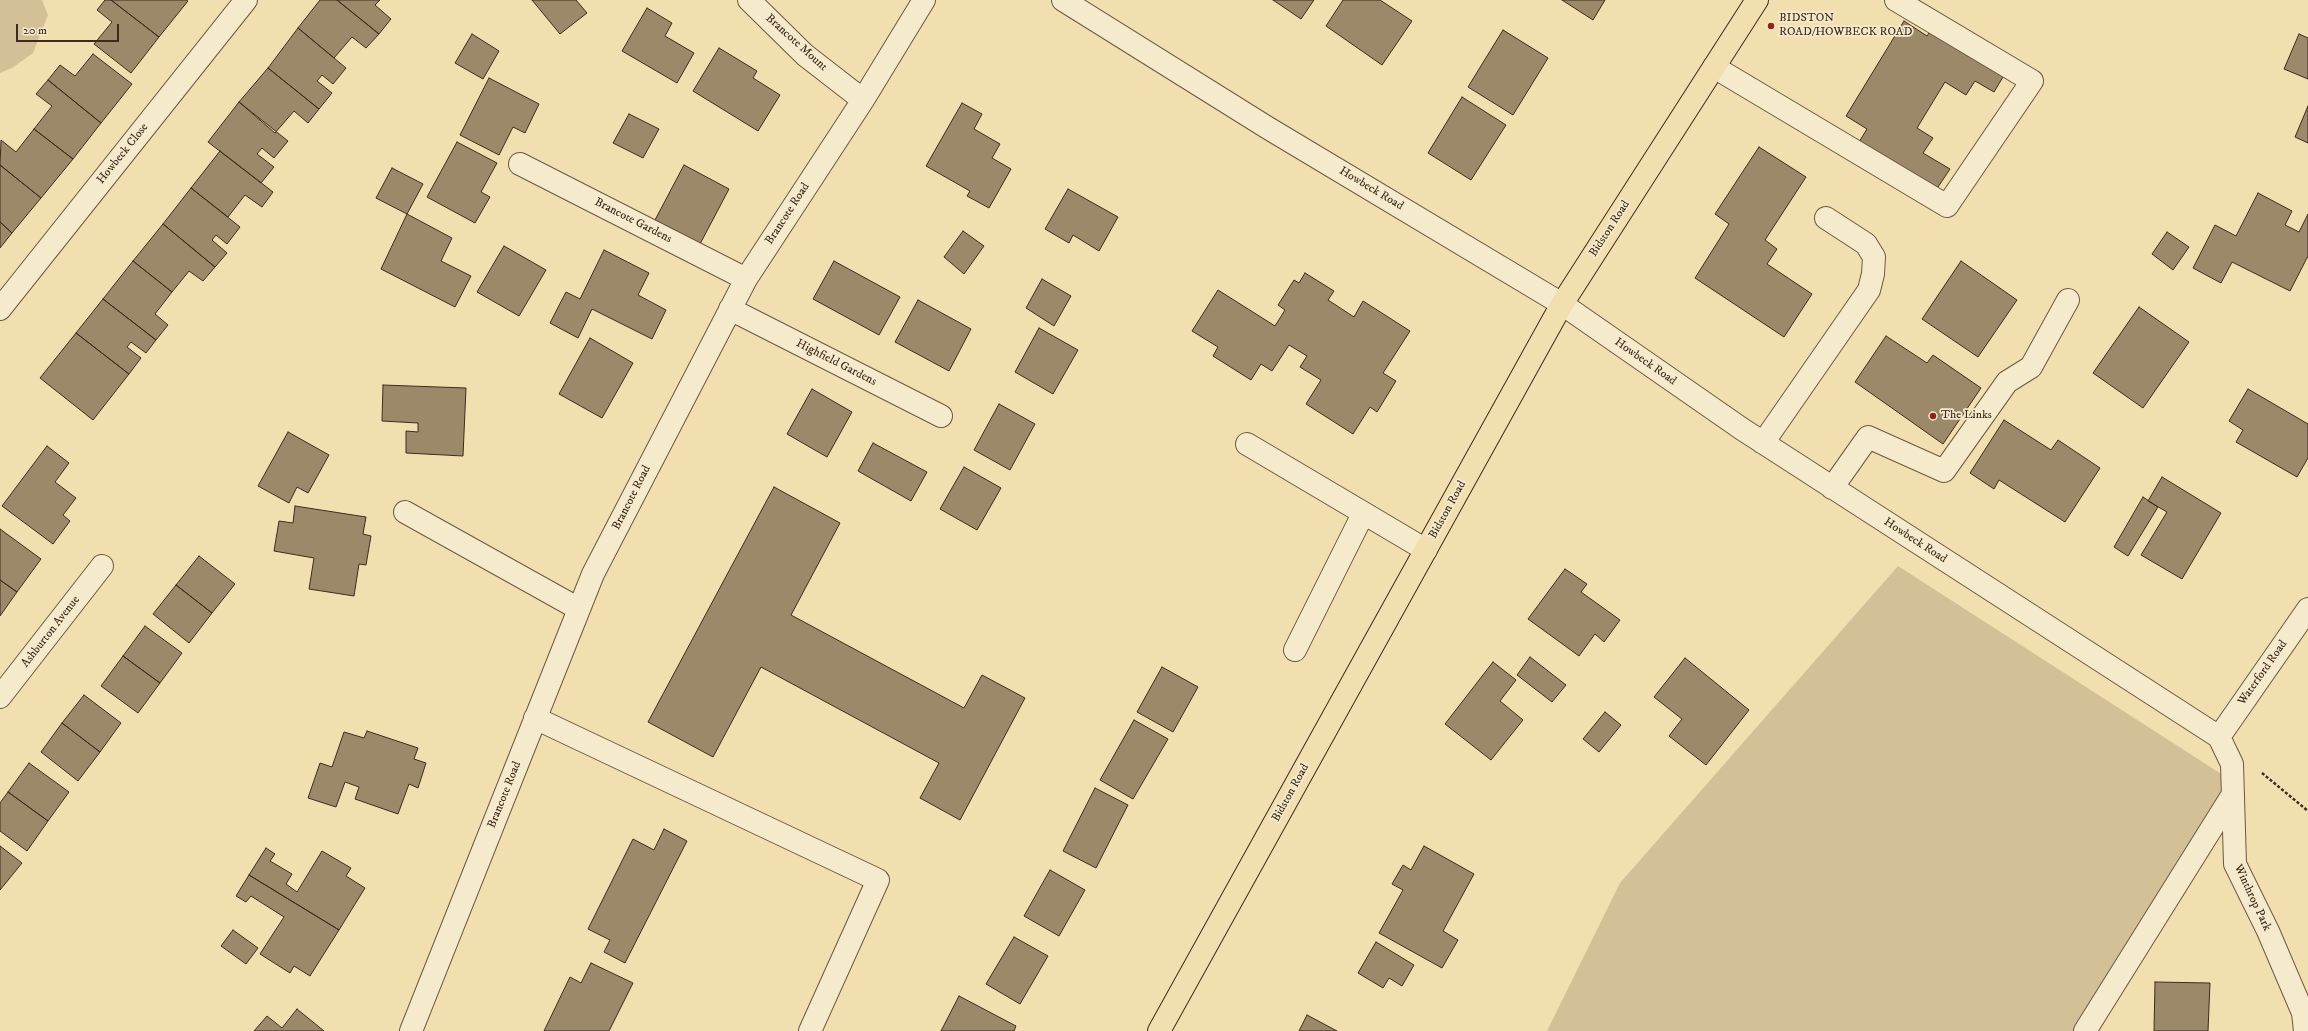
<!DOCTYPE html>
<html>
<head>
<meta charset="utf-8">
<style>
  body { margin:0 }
  #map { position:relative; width:2308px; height:1031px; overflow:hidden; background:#f1dfb0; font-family:"IM FELL DW Pica",serif }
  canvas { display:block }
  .scale { position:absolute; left:16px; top:24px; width:103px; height:18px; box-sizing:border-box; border:2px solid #3e2b1d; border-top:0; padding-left:5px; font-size:12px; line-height:14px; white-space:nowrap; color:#3e2b1d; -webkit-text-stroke:3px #f6eacc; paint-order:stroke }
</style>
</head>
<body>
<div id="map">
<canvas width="2308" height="1031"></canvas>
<div class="scale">20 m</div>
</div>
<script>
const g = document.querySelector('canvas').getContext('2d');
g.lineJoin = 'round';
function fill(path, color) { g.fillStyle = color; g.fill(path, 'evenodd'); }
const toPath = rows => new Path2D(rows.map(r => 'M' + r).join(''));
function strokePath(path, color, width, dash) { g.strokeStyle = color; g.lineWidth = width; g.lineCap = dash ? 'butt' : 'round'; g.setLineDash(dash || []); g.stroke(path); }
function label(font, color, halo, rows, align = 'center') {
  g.font = font + ' "IM FELL DW Pica",serif'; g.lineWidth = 3.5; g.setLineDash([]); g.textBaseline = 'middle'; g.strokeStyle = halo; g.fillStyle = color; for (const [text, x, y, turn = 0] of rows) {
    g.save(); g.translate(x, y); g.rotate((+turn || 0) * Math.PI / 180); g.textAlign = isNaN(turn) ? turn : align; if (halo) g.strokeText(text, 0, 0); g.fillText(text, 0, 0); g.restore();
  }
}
const green = toPath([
  [0,0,42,0,48,15,33,53,12,68,0,73],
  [1898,566,2229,779,2075,1031,1547,1031,1620,883]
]);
const building = toPath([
  [105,0,111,0,159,37,131,73,94,44,112,22,97,10,105,0],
  [111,0,186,0,188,1,159,37,111,0],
  [320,0,337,0,379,34,366,48,352,37,334,58,298,28,320,0],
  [337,0,380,0,375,5,391,19,379,34,337,0],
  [532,0,576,0,587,13,560,34,532,0],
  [1273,0,1314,0,1301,19,1273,0],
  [1343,0,1380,0,1412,21,1382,65,1326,26,1343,0],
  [1562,0,1605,0,1593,20,1562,0],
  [647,8,672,23,665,36,694,53,677,83,622,51,647,8],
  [1904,21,1927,36,1933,27,2006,72,1994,92,1975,81,1966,95,1945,82,1917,128,1933,138,1923,153,1950,169,1936,190,1859,142,1867,129,1846,116,1904,21],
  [298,28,346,68,333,84,322,75,317,81,332,93,319,109,268,68,298,28],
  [1503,30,1548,58,1513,115,1468,87,1503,30],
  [472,34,499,51,483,79,455,63,472,34],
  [2299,34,2308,38,2308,79,2284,69,2299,34],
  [719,48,757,71,753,78,780,95,758,131,693,91,719,48],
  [93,54,132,84,101,123,48,80,60,65,75,76,93,54],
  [268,68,319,109,308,123,294,111,275,133,239,102,268,68],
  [489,78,539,104,525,133,513,127,499,155,460,135,489,78],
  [48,80,101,123,73,159,34,129,52,106,36,94,48,80],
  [1462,97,1506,125,1471,180,1428,153,1462,97],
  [239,102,288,141,274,158,262,148,257,154,274,167,261,183,208,142,239,102],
  [962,103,982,114,974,129,1000,144,992,158,1011,169,989,208,967,196,970,191,926,166,962,103],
  [2308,106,2308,143,2295,137,2308,106],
  [629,114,659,129,643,158,613,143,629,114],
  [34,129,73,159,41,198,0,165,1,140,16,152,34,129],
  [457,142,497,163,481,192,490,197,475,223,427,197,457,142],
  [1759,147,1806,177,1765,240,1777,249,1767,264,1812,294,1784,337,1695,278,1729,224,1715,214,1759,147],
  [220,151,273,192,262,207,245,195,228,217,191,188,220,151],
  [0,165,41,198,12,233,0,222,0,165],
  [684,165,729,189,700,244,655,220,684,165],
  [392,168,423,184,407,214,376,198,392,168],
  [191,188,240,227,227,244,216,235,212,240,227,253,215,267,163,224,191,188],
  [1068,189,1118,217,1099,251,1073,235,1069,243,1045,229,1068,189],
  [2258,193,2292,211,2285,225,2299,232,2308,214,2308,256,2290,291,2232,262,2221,283,2193,268,2215,225,2236,236,2258,193],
  [407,214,452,238,441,261,471,276,455,307,381,269,407,214],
  [0,222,12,233,0,248,0,222],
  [163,224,215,267,203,281,189,271,172,292,133,261,163,224],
  [963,231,984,246,964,274,944,257,963,231],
  [2167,232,2189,247,2173,270,2152,254,2167,232],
  [504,246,546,270,519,316,477,292,504,246],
  [604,250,649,273,638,295,666,310,652,339,592,309,578,338,550,323,566,292,580,299,604,250],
  [133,261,172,292,155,314,168,325,156,340,103,299,133,261],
  [834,261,900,297,879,335,813,299,834,261],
  [1961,261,2017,300,1978,357,1922,319,1961,261],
  [1305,273,1334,291,1328,300,1354,317,1363,301,1410,331,1383,373,1396,381,1377,412,1370,407,1353,434,1306,404,1321,380,1300,367,1307,356,1289,345,1272,371,1261,364,1251,380,1213,356,1218,347,1192,331,1218,290,1275,326,1285,310,1278,305,1294,280,1299,283,1305,273],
  [1042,279,1071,296,1054,326,1026,308,1042,279],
  [103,299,156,340,146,353,131,342,127,347,141,358,129,374,76,333,103,299],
  [918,300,971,329,949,371,895,342,918,300],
  [2139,307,2189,342,2143,408,2093,373,2139,307],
  [1039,328,1078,350,1053,394,1015,372,1039,328],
  [76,333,129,374,93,420,40,378,76,333],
  [1886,336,1927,363,1933,355,1981,388,1943,444,1855,382,1886,336],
  [590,338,633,363,602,418,559,394,590,338],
  [383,385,466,388,463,456,406,453,406,431,418,432,418,423,382,421,383,385],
  [812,389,852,412,827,457,787,434,812,389],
  [2248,389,2308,424,2308,458,2297,477,2236,442,2243,430,2229,421,2248,389],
  [999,404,1035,424,1010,470,974,450,999,404],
  [2004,420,2051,450,2058,440,2100,468,2065,522,1999,480,1994,489,1970,473,2004,420],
  [288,432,329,455,308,493,297,487,289,503,258,486,288,432],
  [873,443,927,472,911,501,858,471,873,443],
  [47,446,69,463,55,482,76,498,63,515,70,521,53,544,2,506,47,446],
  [964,467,1001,488,977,530,940,509,964,467],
  [2162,477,2221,513,2182,579,2141,555,2167,512,2148,501,2162,477],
  [774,487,840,523,791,615,964,708,982,675,1025,698,960,820,920,798,939,763,761,667,713,757,648,722,774,487],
  [2143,497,2158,507,2128,556,2114,547,2143,497],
  [295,506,366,517,363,534,371,536,366,565,359,564,354,596,309,589,314,558,274,551,279,521,293,523,295,506],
  [0,529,41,559,17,592,0,580,0,529],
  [199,556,235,584,212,613,176,585,199,556],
  [1565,569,1587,584,1581,592,1620,620,1604,642,1595,634,1579,656,1528,619,1565,569],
  [0,580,17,592,0,616,0,580],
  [176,585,212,613,189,643,153,614,176,585],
  [145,626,182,653,160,683,123,656,145,626],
  [123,656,160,683,138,713,101,686,123,656],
  [1530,657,1566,685,1552,702,1517,675,1530,657],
  [1685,658,1749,710,1706,765,1669,736,1682,719,1654,697,1685,658],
  [1493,662,1516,680,1500,701,1523,720,1491,760,1445,724,1493,662],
  [1162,667,1198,687,1173,732,1137,712,1162,667],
  [84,695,121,723,100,752,62,723,84,695],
  [1605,712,1621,725,1599,752,1583,739,1605,712],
  [1134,720,1168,739,1133,799,1100,780,1134,720],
  [62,723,100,752,78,781,41,752,62,723],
  [367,731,418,748,414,759,426,763,418,788,409,784,398,814,355,799,359,787,345,782,336,807,308,798,320,763,332,767,344,732,364,738,367,731],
  [29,763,69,792,48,821,8,792,29,763],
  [1095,788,1128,805,1096,868,1063,851,1095,788],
  [8,792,48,821,27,851,0,831,0,803,8,792],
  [664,829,687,841,625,963,604,952,610,940,588,929,633,839,654,850,664,829],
  [0,846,22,863,0,890,0,846],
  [1424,846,1474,874,1443,931,1458,940,1442,968,1379,933,1403,890,1392,884,1403,865,1411,870,1424,846],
  [266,848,275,854,270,861,292,874,286,884,297,892,322,851,351,868,346,876,365,888,339,930,249,875,266,848],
  [1050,870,1085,890,1059,936,1024,916,1050,870],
  [249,875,339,930,310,976,294,966,290,973,260,954,284,917,251,896,246,902,236,896,249,875],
  [233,930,258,948,246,964,221,946,233,930],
  [1014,937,1048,956,1020,1004,986,984,1014,937],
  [1376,942,1414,965,1402,986,1389,978,1383,988,1358,973,1376,942],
  [591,963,633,983,609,1031,544,1031,570,977,581,983,591,963],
  [2155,982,2210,983,2208,1031,2154,1031,2155,982],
  [959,996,1016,1026,1014,1031,941,1031,959,996],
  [297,1009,324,1031,254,1031,267,1016,282,1028,297,1009],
  [1307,1015,1337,1031,1299,1031,1307,1015]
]);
const path = toPath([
  [2262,773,2308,811]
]);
const minor = toPath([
  [749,0,805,55,863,100],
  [1063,0,1268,128,1562,304,1742,429,2219,737,2232,764,2235,864,2268,931,2303,1013,2305,1031],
  [1714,67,1947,206,2032,81,1896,0],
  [520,164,746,279],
  [0,309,246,0],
  [730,309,941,416],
  [1763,443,1869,290,1873,274,1874,257,1866,244,1826,218],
  [1247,444,1426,550],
  [1832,488,1868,437,1944,471,2007,382,2031,367,2068,300],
  [405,512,579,609],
  [1295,650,1363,514],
  [0,697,102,566],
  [535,718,878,880,810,1031],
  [2219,737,2308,609],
  [411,1031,593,574,746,279,863,100,924,0],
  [2085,1031,2233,794]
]);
const major = toPath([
  [1159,1031,1562,304,1757,0]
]);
const markers = [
  [1771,26,4,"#8f2418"],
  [1933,416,4,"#8f2418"]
];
const poiNames = [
  ["BIDSTON",1779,19],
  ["ROAD/HOWBECK ROAD",1779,33],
  ["The Links",1941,416]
];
const streetNames = [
  ["Brancote Mount",796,43,42],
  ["Howbeck Close",123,154,-51],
  ["Howbeck Road",1371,189,31],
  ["Brancote Road",788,214,-57],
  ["Brancote Gardens",633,221,27],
  ["Bidston Road",1610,229,-57],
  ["Howbeck Road",1645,362,35],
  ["Highfield Gardens",836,363,27],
  ["Brancote Road",632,498,-63],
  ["Bidston Road",1448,510,-61],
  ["Howbeck Road",1915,541,33],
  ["Ashburton Avenue",51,632,-52],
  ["Waterford Road",2263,673,-55],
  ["Bidston Road",1291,793,-61],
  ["Brancote Road",505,795,-68],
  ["Winthrop Park",2252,898,65]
];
fill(green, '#d3c097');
fill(building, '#9b8969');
strokePath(building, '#3e2b1d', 1);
strokePath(minor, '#6b5842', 24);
strokePath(major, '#3e2b1d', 24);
strokePath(path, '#3e2b1d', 2.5, [3, 2]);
strokePath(minor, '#f6eacc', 22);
strokePath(major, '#f1dfb0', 22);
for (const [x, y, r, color] of markers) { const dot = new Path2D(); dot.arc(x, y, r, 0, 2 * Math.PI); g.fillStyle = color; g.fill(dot); strokePath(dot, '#f6eacc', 1.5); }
label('12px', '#3e2b1d', '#f6eacc', poiNames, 'left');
label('12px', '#3e2b1d', '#f6eacc', streetNames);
</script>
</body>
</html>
